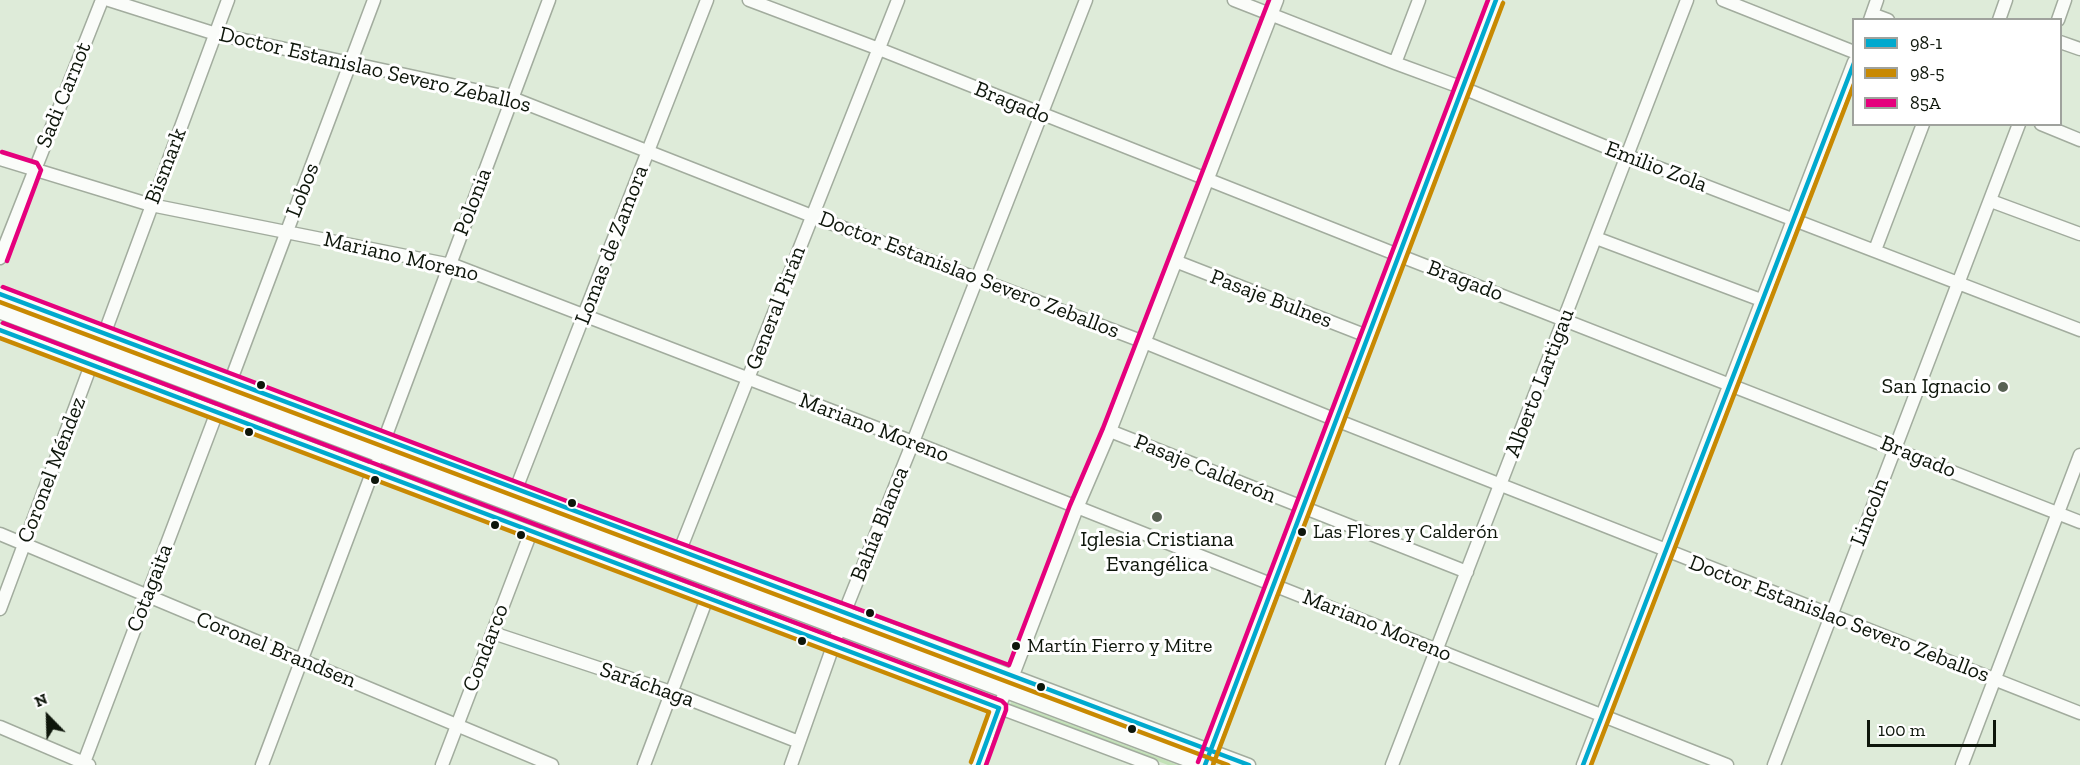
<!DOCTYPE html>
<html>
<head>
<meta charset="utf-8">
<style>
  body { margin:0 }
  #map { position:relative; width:2080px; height:765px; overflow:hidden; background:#deebd9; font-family:"Zilla Slab",serif }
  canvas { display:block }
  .legend { position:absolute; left:1852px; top:18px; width:210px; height:108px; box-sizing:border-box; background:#fff; border:2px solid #9fa29d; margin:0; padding:8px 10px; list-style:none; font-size:18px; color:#0e160b }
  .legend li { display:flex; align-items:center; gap:12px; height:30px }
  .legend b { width:30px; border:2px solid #9fa29d }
  .north { position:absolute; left:18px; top:687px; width:60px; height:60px; -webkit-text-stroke:4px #fff; paint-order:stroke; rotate:337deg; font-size:16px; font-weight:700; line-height:24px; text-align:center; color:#0e160b }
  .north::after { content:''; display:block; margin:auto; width:21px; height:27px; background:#0e160b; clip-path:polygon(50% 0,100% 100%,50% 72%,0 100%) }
  .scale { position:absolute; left:1867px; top:720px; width:129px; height:27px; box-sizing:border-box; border:3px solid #0e160b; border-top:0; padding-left:8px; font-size:18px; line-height:21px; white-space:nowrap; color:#0e160b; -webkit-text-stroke:4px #fff; paint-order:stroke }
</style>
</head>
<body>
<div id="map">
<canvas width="2080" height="765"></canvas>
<ul class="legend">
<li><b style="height:8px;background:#00a9ce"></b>98-1</li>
<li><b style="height:8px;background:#c88902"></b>98-5</li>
<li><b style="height:8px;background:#e5007d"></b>85A</li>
</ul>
<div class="north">N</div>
<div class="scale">100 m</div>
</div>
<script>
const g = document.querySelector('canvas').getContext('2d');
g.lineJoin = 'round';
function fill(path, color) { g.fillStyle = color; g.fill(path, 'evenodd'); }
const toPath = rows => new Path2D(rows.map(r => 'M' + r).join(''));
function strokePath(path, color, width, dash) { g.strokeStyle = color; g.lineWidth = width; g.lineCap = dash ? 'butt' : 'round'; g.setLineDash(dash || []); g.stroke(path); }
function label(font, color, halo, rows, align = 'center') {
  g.font = font + ' "Zilla Slab",serif'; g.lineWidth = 6; g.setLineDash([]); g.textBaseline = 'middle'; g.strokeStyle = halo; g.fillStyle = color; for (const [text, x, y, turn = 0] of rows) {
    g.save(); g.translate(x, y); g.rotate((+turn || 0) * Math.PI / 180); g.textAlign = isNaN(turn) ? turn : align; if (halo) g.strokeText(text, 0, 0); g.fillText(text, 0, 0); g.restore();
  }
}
const green = toPath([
  [0,298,374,441,372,443,0,303],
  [0,322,367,460,367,461,0,325],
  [395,453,833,612,832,617],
  [388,471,825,633,823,635,386,475],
  [850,619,1004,677,1002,681,849,623],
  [844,639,996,697,995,700,842,643],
  [1011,702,1178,765,1168,765,1010,705]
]);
const minor = toPath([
  [109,0,216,34,512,98,812,216,1144,342,1336,420,2080,713],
  [749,0,879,49,1398,255,2080,522],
  [1234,0,1395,63,1463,88,1628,156,2080,330],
  [1723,0,1854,52],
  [1872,14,1888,20],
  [1870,20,1877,0],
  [1999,20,2006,0],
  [2058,20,2065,0],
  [2060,42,2080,49],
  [1395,63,1419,0],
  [2041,124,2080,140],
  [0,159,151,205,456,266,913,442,1727,765],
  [1991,201,2080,234],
  [1596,238,1761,300],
  [1875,250,1923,124],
  [0,258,102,0],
  [1175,261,1367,336],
  [0,294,1249,765],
  [0,330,531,532,1152,765],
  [105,332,228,0],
  [231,380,374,0],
  [1110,431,1467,572],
  [382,446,549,0],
  [516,489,707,0],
  [0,534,552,765],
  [680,550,898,0],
  [0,609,91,365],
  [493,633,671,692,799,742],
  [0,727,89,765],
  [1208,756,1496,0],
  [83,765,217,412],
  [262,765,375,465],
  [442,765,531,532],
  [644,765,707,598],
  [791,765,849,601,913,442,1086,0],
  [978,765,993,720,1013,675,1077,508,1110,431,1277,0],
  [1392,765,1687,0],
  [1583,765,1854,62],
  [1774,765,2019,124],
  [1962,765,2080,455]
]);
const major = toPath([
  [0,311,1204,765]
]);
const bus1 = toPath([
  [0,294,1249,765],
  [0,330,999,708,978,765],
  [1205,765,1496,0],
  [1583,765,1854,63]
]);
const bus2 = toPath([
  [0,302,1228,765],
  [0,338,989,712,971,762],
  [1213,765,1503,3],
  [1591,765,1854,84]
]);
const bus3 = toPath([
  [2,152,37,163,41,170,7,261],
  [3,287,572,503,1009,665,1070,505,1103,428,1269,0],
  [3,323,1002,701,1006,705,1006,710,986,765],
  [1198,762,1488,0]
]);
const markers = [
  [261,385,5,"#0e160b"],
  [2003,387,6,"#576153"],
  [249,432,5,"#0e160b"],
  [375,480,5,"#0e160b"],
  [572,503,5,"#0e160b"],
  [1157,517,6,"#576153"],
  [495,525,5,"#0e160b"],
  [1302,532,5,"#0e160b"],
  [521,535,5,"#0e160b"],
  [870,613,5,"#0e160b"],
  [802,641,5,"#0e160b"],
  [1016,646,5,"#0e160b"],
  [1041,687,5,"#0e160b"],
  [1132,729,5,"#0e160b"]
];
const busNames = [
  ["Las Flores y Calderón",1313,532],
  ["Martín Fierro y Mitre",1027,646]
];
const streetNames = [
  ["Doctor Estanislao Severo Zeballos",375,70,13],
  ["Sadi Carnot",64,95,-68],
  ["Bragado",1012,103,22],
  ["Bismark",166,166,-69],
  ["Emilio Zola",1656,167,21],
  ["Lobos",303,190,-69],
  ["Polonia",473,202,-69],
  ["Lomas de Zamora",612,245,-69],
  ["Mariano Moreno",401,257,13],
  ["Doctor Estanislao Severo Zeballos",969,275,21],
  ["Bragado",1465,281,21],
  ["Pasaje Bulnes",1271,299,21],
  ["General Pirán",776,308,-69],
  ["Alberto Lartigau",1540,383,-69],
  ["Mariano Moreno",874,428,21],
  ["Bragado",1918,457,22],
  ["Pasaje Calderón",1205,469,22],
  ["Coronel Méndez",52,470,-69],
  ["Lincoln",1870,512,-69],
  ["Bahía Blanca",880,524,-68],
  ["Cotagaita",150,588,-69],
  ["Doctor Estanislao Severo Zeballos",1839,619,21],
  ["Mariano Moreno",1377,626,22],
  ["Condarco",486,648,-69],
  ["Coronel Brandsen",276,650,22],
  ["Saráchaga",647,685,19]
];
const poiNames = [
  ["San Ignacio",1991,387],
  ["Iglesia Cristiana",1157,540,"center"],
  ["Evangélica",1157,565,"center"]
];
fill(green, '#c3e2b8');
strokePath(minor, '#a2ac9e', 15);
strokePath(major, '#a2ac9e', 18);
strokePath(minor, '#fafcf9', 12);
strokePath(major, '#fafcf9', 15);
strokePath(bus1, '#00a9ce', 4.5);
strokePath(bus2, '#c88902', 4.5);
strokePath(bus3, '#e5007d', 4.5);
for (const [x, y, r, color] of markers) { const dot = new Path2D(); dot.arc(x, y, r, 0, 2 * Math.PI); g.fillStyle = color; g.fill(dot); strokePath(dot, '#fff', 2); }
label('20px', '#0e160b', '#fff', busNames, 'left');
label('22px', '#0e160b', '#fff', streetNames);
label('22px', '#0e160b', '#fff', poiNames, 'right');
</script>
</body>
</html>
